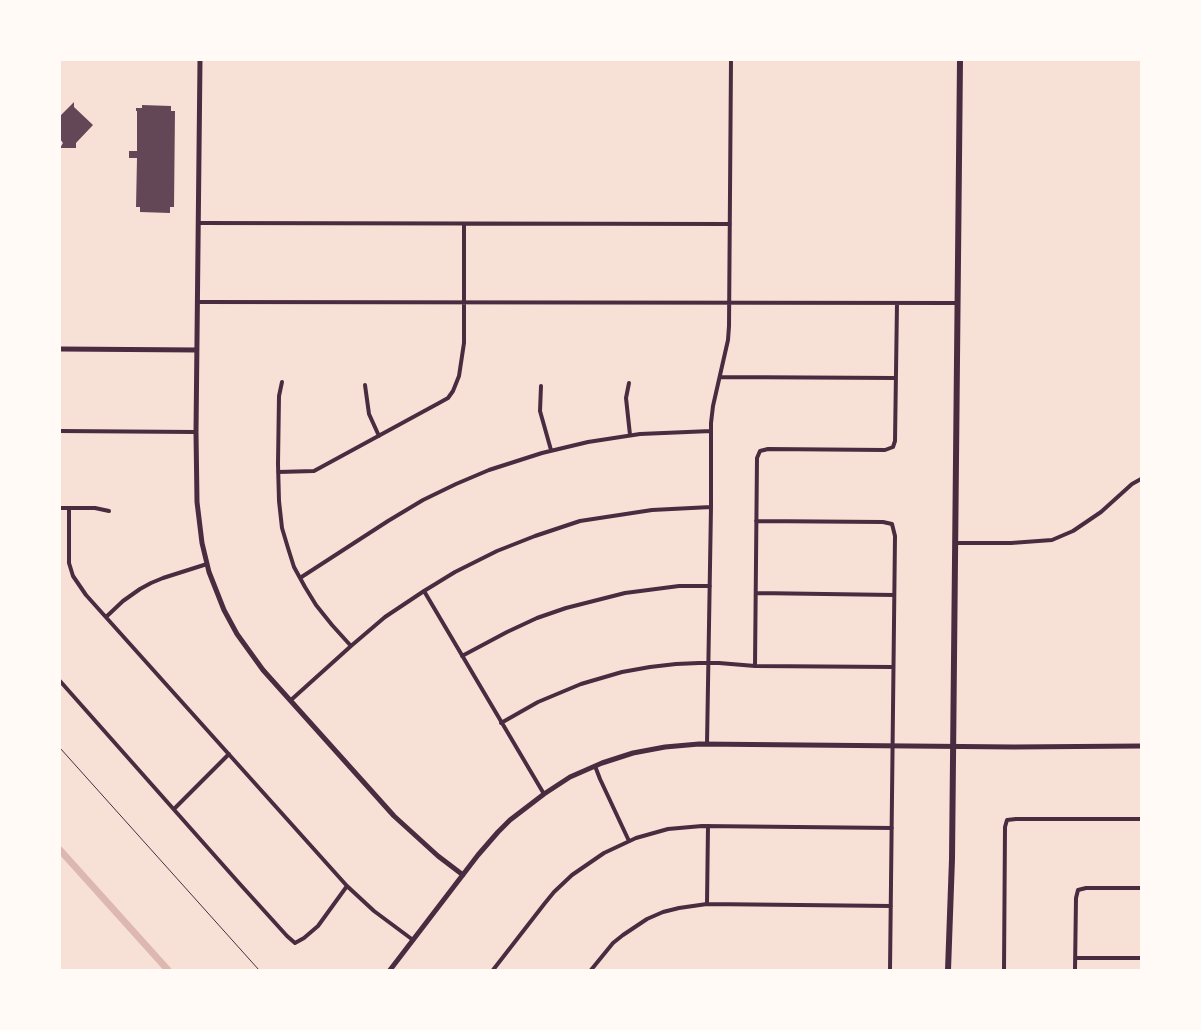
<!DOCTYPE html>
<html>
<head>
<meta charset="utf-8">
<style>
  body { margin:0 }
  #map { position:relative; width:1201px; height:1030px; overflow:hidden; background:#f7e1d7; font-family:Lato,sans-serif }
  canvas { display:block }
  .frame { position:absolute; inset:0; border:61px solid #fffaf5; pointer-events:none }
</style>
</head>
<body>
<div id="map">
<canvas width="1201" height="1030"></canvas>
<div class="frame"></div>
</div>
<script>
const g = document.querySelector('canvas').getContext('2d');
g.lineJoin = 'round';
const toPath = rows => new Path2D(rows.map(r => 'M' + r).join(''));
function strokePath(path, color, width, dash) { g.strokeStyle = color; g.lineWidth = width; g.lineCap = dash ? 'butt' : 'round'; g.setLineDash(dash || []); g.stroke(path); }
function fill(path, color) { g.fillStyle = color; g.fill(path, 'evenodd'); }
const canal = toPath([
  [60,850,168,970]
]);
const building = toPath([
  [74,102,74,107,93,125,76,143,76,148,60,148,63,143,60,139,60,116],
  [142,105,171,106,171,111,175,111,174,207,170,207,170,213,140,212,140,207,136,207,137,158,129,158,129,151,137,151,137,111,136,111,136,108,142,108]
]);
const path = toPath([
  [60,748,259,970]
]);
const minor = toPath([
  [199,223,730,224],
  [198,302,957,303],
  [720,377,896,378],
  [282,382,279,396,278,464,279,501,282,528,288,548,294,567,305,587,316,605,332,625,351,646],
  [629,383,626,398,630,435],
  [365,385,369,414,379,436],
  [541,386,540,411,551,450],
  [60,431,196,432],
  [278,472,314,471,439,403,448,398,453,391,459,376,464,343,464,224],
  [60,508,95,508,109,511],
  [69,508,69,563,73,576,86,595,347,886,374,911,413,940],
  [756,521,883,522,892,524,895,536,890,970],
  [955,543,1011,543,1052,540,1073,531,1101,512,1132,484,1141,479],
  [300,578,388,521,423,500,456,484,489,470,542,453,588,442,640,434,711,431],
  [424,591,544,794],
  [756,593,894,595],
  [106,617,123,601,140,589,151,583,163,578,207,564],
  [462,656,507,632,537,618,566,608,625,593,679,586,710,586],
  [755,666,757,458,760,451,768,449,885,450,893,447,895,441,897,303],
  [60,681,239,883,287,936,295,943,304,938,318,926,347,886],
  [291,700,351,646,385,617,424,591,455,572,497,551,535,536,580,521,652,510,711,507],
  [501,723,538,702,581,684,622,672,650,667,676,664,699,663,719,663,755,666,893,667],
  [707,744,711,507,711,423,713,406,728,340,729,326,731,60],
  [595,766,600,779,629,841],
  [174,809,229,754],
  [707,904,708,826],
  [1075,958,1141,958],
  [493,970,545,903,554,892,572,875,604,853,636,838,668,829,702,826,892,828],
  [591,970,613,943,623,935,647,919,663,912,679,908,707,904,891,906],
  [1004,970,1005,827,1007,820,1016,819,1141,819],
  [1075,970,1076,898,1078,890,1086,888,1141,888]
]);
const tertiary = toPath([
  [200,60,196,432,197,502,202,543,209,572,224,610,237,634,263,670,394,816,438,856,463,875],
  [60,349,197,350],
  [390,970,478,855,498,832,510,820,544,794,570,777,602,763,633,753,665,747,699,744,1014,747,1141,746]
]);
const primary = toPath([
  [948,970,952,859,960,60]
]);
strokePath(canal, '#dcb8b0', 7);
fill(building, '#644757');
strokePath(path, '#4a2c40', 1);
strokePath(minor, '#4a2c40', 4);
strokePath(tertiary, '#4a2c40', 5);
strokePath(primary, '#4a2c40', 6);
</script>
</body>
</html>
